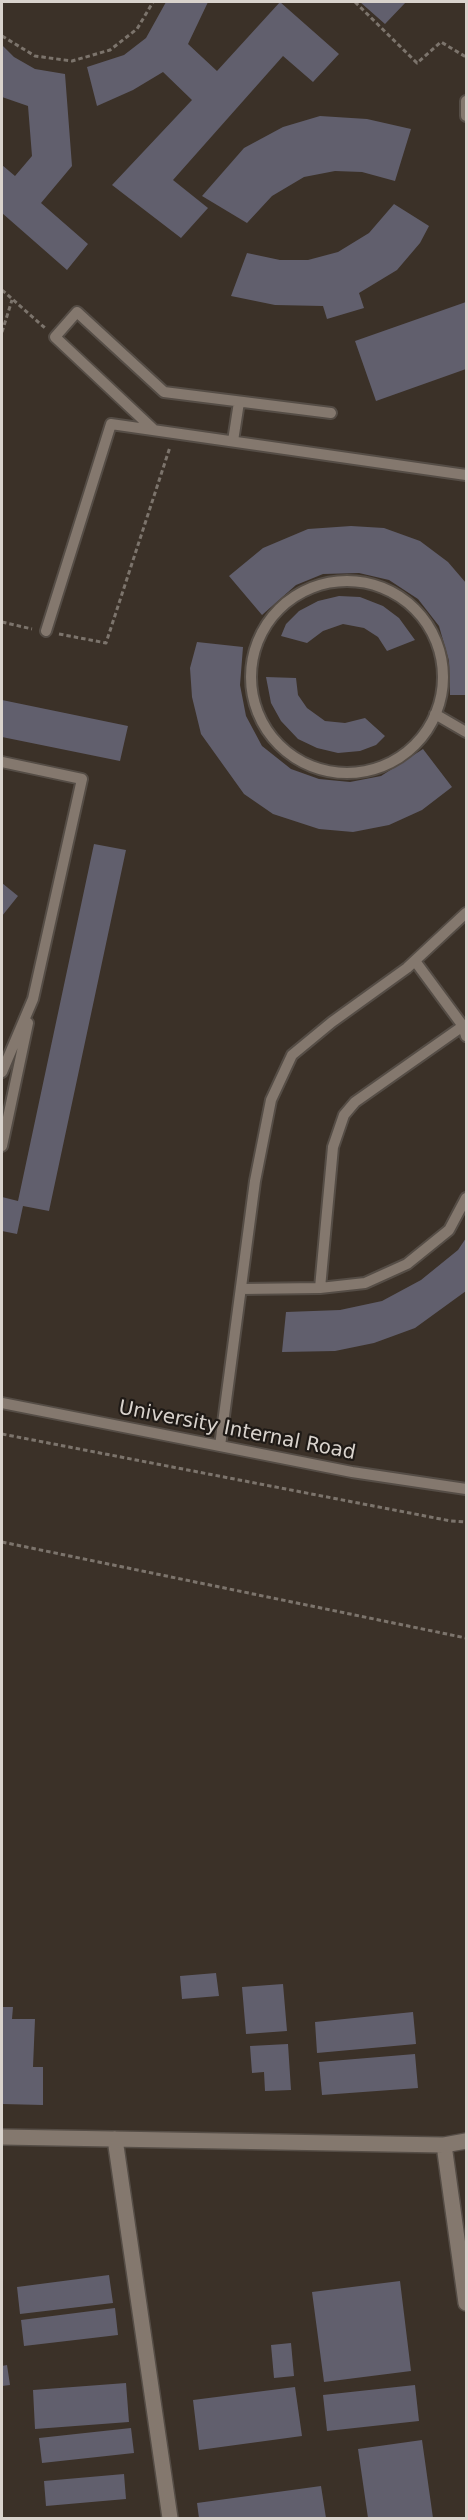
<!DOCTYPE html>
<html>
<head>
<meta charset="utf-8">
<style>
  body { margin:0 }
  #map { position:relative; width:468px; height:2520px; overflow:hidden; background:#3b3128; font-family:"DejaVu Sans",sans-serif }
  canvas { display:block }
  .frame { position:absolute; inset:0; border:3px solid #d9d3cd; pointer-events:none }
</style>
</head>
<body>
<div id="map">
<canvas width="468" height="2520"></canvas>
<div class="frame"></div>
</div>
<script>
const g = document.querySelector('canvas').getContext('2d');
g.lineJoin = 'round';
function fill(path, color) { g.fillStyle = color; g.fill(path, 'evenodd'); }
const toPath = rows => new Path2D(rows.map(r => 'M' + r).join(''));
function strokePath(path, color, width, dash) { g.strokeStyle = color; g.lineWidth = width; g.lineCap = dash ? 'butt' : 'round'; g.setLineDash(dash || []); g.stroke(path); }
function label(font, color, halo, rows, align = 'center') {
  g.font = font + ' "DejaVu Sans",sans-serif'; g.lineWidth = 4.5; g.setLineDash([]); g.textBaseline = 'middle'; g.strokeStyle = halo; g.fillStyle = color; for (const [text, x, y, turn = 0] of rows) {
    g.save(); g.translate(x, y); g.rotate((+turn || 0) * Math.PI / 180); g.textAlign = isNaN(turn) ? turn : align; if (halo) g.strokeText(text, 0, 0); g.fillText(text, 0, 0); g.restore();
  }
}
const building = toPath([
  [166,2,208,2,188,44,217,71,280,2,339,54,313,82,283,56,173,180,208,208,181,238,112,185,192,100,163,72,133,90,97,106,87,67,124,55,146,38],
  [360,2,406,2,385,24],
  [2,45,14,57,35,69,65,74,72,166,41,203,88,244,67,270,2,213,2,165,15,176,32,156,28,106,2,97],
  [320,116,367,119,411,129,395,181,362,172,335,171,304,177,272,196,247,223,202,196,244,148,283,127],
  [394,204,429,226,420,243,397,270,359,293,364,308,327,319,323,306,275,305,231,296,247,253,280,260,308,260,338,252,369,233],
  [466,302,466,369,376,401,355,341],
  [351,526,384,528,420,541,448,562,466,583,466,695,450,695,449,661,439,626,418,599,389,580,359,573,323,574,296,585,262,615,229,576,263,548,308,529],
  [339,596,360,597,383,606,399,618,415,640,387,651,378,637,364,628,343,624,323,631,307,643,281,636,286,624,299,611,318,601],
  [197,642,243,647,240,685,246,716,262,746,291,769,319,779,350,782,381,776,423,749,452,787,422,810,389,825,353,832,319,829,273,814,244,794,201,734,192,697,190,668],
  [266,677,296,678,298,695,307,708,325,721,345,723,365,718,385,736,376,745,360,751,338,753,317,748,298,739,281,721,271,703],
  [2,700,128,726,120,761,2,737],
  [94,844,126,850,49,1211,23,1206,17,1234,2,1231,2,1197,18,1201],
  [2,883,18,896,2,916],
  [466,1238,466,1291,415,1328,374,1343,335,1351,282,1352,286,1312,340,1310,382,1301,421,1280,458,1250],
  [216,1973,219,1996,182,1999,180,1976],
  [283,1984,287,2031,246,2034,242,1987],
  [2,2007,13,2007,12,2019,35,2019,33,2067,43,2067,43,2105,2,2104],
  [413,2012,416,2044,317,2053,315,2022],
  [288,2044,291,2090,265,2091,264,2072,252,2073,250,2046],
  [415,2054,418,2088,322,2095,319,2062],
  [109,2275,113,2303,20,2314,17,2287],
  [400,2281,411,2371,324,2382,312,2292],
  [115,2308,118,2335,24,2346,21,2320],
  [291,2343,294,2376,274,2378,271,2345],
  [7,2365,10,2385,2,2386,2,2366],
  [126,2383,129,2422,35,2429,33,2390],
  [415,2385,419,2421,327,2431,323,2395],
  [295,2387,302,2436,199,2450,193,2400],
  [131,2428,134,2453,42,2463,39,2438],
  [422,2440,433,2518,368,2518,358,2449],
  [124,2474,126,2499,46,2506,44,2481],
  [321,2486,326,2518,199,2518,197,2503]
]);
const path = toPath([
  [355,2,417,63,441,42,466,57],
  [2,36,35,56,72,61,110,50,137,29,153,2],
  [2,290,45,328],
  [2,332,12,300],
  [2,622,32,629],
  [59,634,106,643,170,447],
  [2,1434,451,1521,466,1522],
  [2,1542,466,1638]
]);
const lane = toPath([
  [466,101,466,116],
  [153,429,55,337,77,312,164,392,331,413],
  [233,441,239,402],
  '251 677a96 96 0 1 1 192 0a96 96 0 1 1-192 0Z',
  [46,631,111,424,466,475],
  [435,714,466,732],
  [2,762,82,779,33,999,2,1072],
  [415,961,463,1026,466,1036],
  [2,1146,28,1023],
  [320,1288,333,1147,344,1115,355,1102,463,1026],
  [241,1289,320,1288,365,1283,407,1264,449,1230,466,1198],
  [2,1403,352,1472,466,1489],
  [220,1446,255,1181,271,1100,292,1055,332,1022,407,968,466,913]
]);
const street = toPath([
  [2,2137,444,2145,466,2141],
  [115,2139,170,2518],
  [444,2145,466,2303]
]);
const streetNames = [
  ["University Internal Road",237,1431,11]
];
fill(building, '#615f6d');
strokePath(lane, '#554d46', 14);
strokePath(street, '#554d46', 18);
strokePath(path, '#7c746c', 3, [4.5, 3]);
strokePath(lane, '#84786e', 10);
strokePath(street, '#84786e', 15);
label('20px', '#d9d3cd', '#1f1a16', streetNames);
</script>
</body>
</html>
